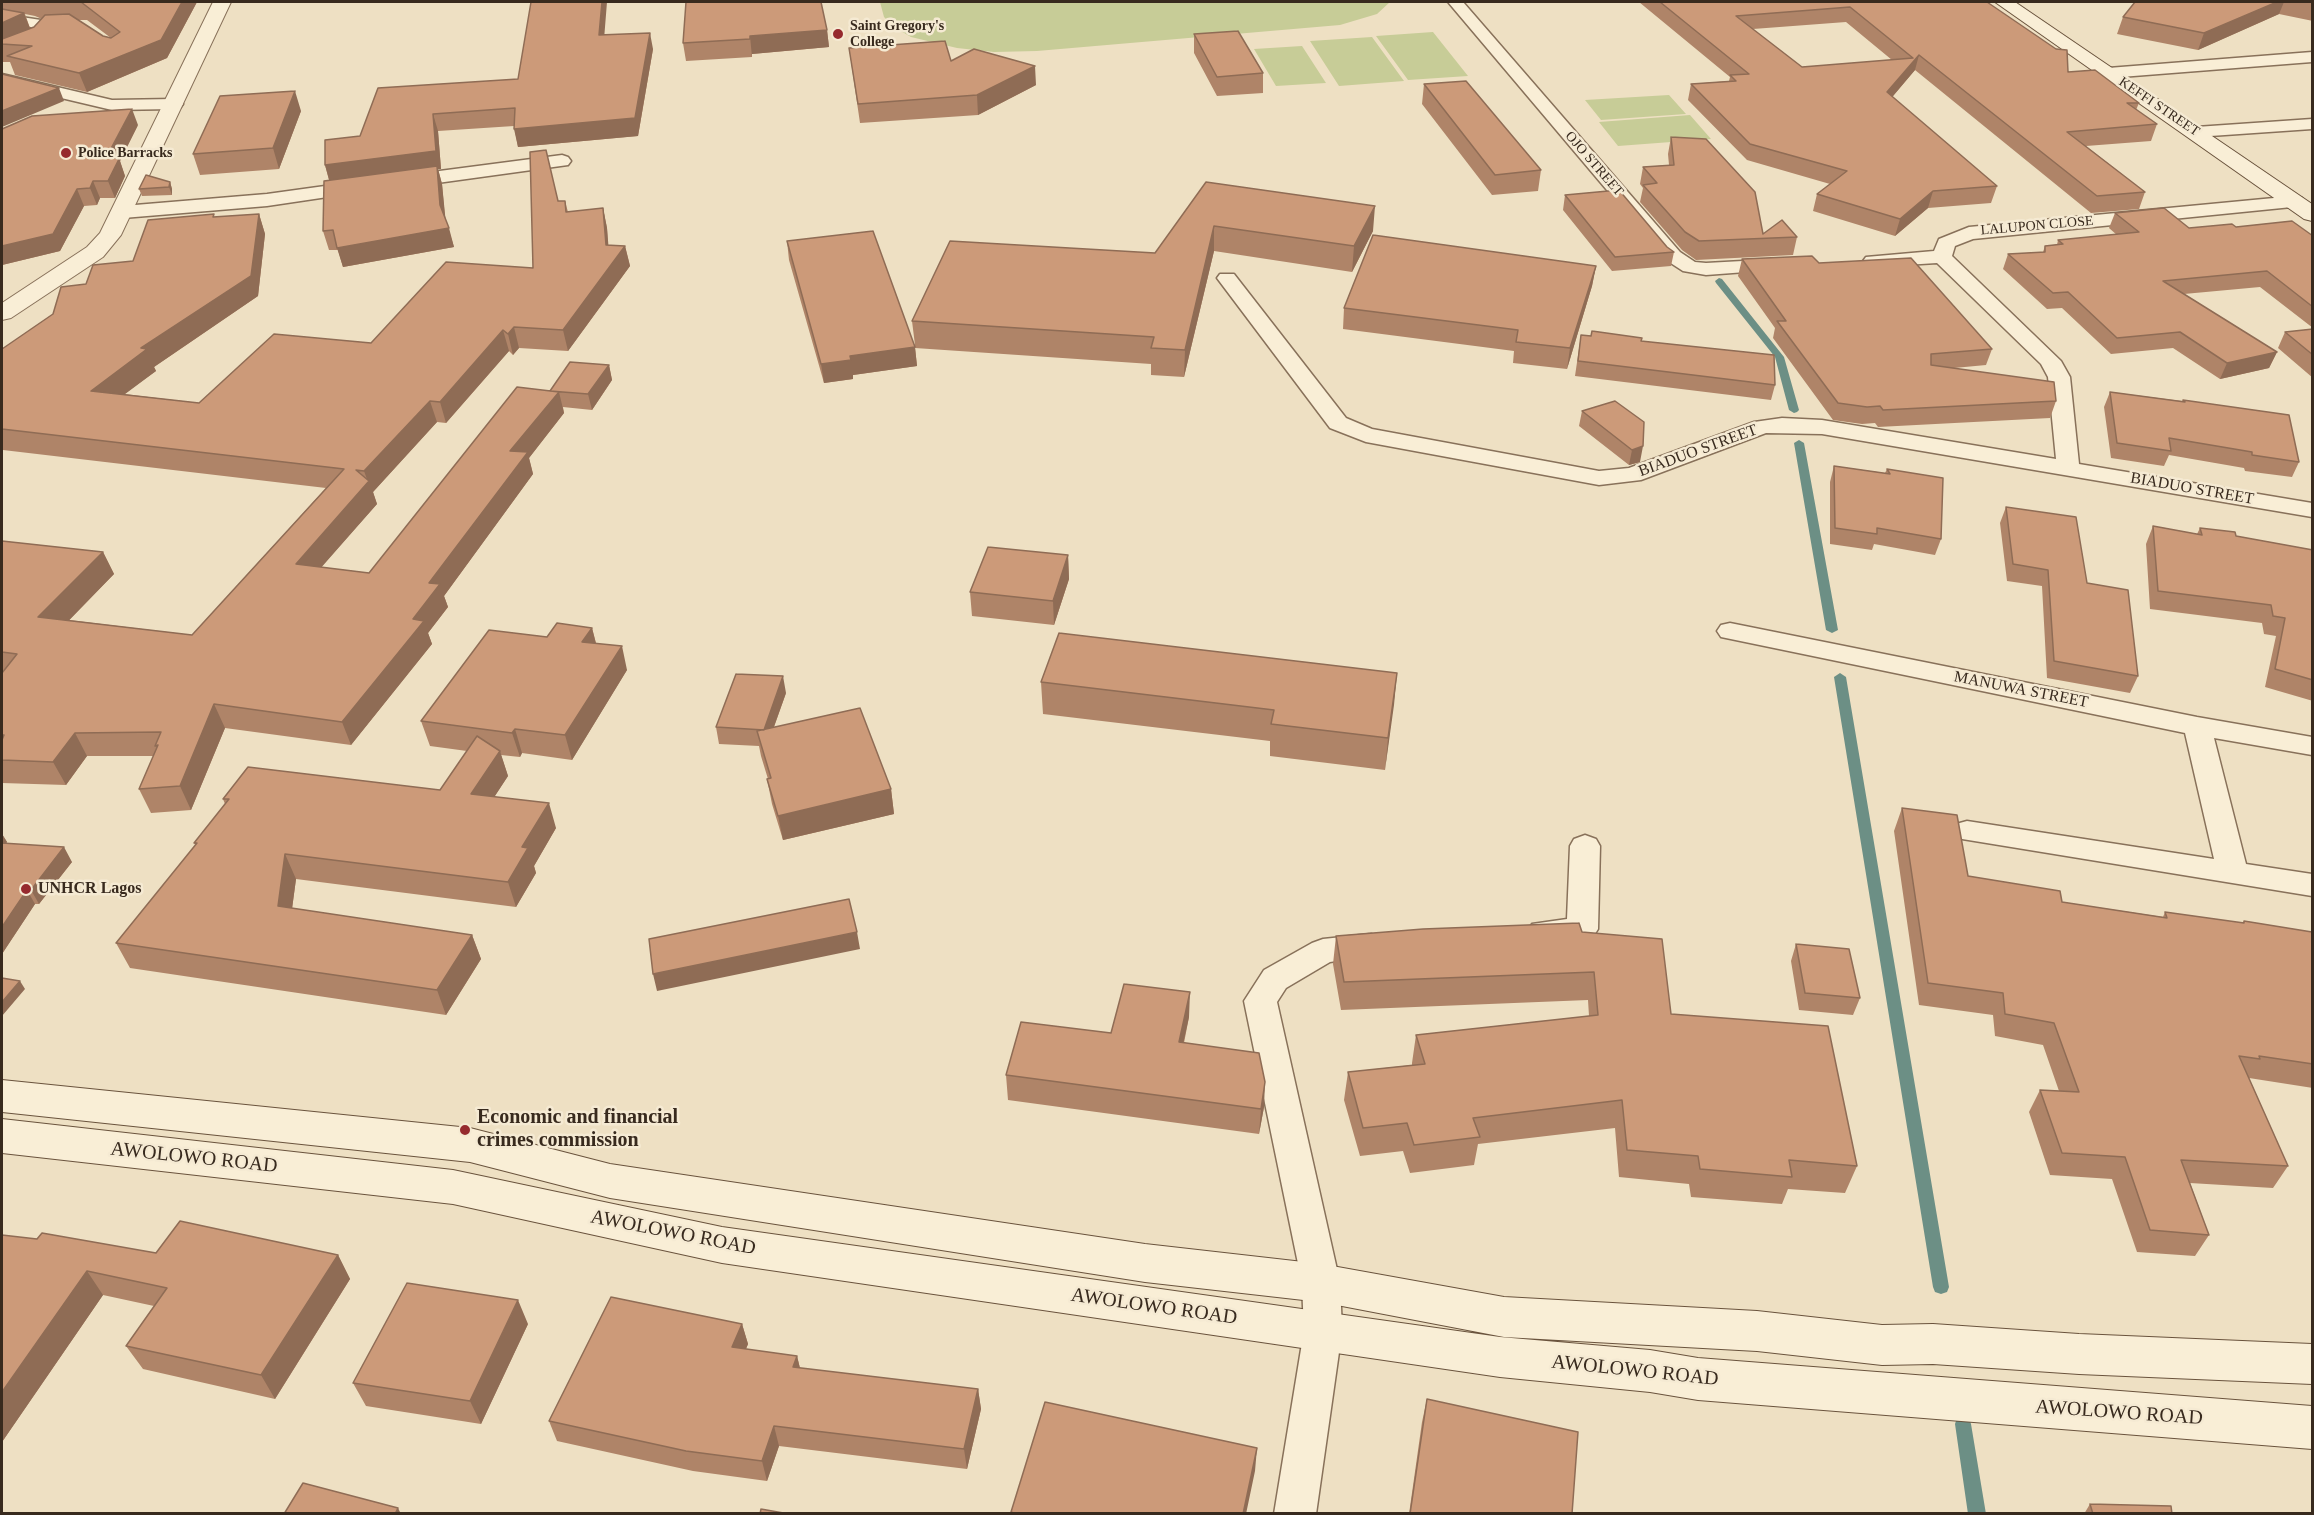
<!DOCTYPE html>
<html>
<head>
<meta charset="utf-8">
<style>
  body { margin:0 }
  #map { position:relative; width:2314px; height:1515px; overflow:hidden; background:#eee0c3; font-family:Georgia,serif }
  canvas { display:block }
  .frame { position:absolute; inset:0; border:3px solid #382a1e; pointer-events:none }
</style>
</head>
<body>
<div id="map">
<canvas width="2314" height="1515"></canvas>
<div class="frame"></div>
</div>
<script>
const g = document.querySelector('canvas').getContext('2d');
g.lineJoin = 'round';
function fill(path, color) { g.fillStyle = color; g.fill(path, 'evenodd'); }
const toPath = rows => new Path2D(rows.map(r => 'M' + r).join(''));
function strokePath(path, color, width, dash) { g.strokeStyle = color; g.lineWidth = width; g.lineCap = dash ? 'butt' : 'round'; g.setLineDash(dash || []); g.stroke(path); }
function label(font, color, halo, rows, align = 'center') {
  g.font = font + ' Georgia,serif'; g.lineWidth = 5; g.setLineDash([]); g.textBaseline = 'middle'; g.strokeStyle = halo; g.fillStyle = color; for (const [text, x, y, turn = 0] of rows) {
    g.save(); g.translate(x, y); g.rotate((+turn || 0) * Math.PI / 180); g.textAlign = isNaN(turn) ? turn : align; if (halo) g.strokeText(text, 0, 0); g.fillText(text, 0, 0); g.restore();
  }
}
const green = toPath([
  [880,2,1390,2,1377,14,1340,25,1037,51,994,52,957,48,911,37,894,27,884,17],
  [1433,32,1468,76,1408,80,1376,36],
  [1372,37,1404,81,1339,86,1310,41],
  [1302,46,1326,83,1276,86,1254,49],
  [1669,95,1686,114,1601,120,1585,100],
  [1690,115,1711,139,1618,146,1599,122]
]);
const stream = toPath([
  [1719,278,1722,279,1784,357,1799,410,1797,412,1794,413,1789,410,1775,357,1716,283,1715,281,1719,278],
  [1799,440,1804,443,1838,630,1832,633,1826,630,1794,443,1799,440],
  [1840,673,1846,677,1949,1287,1947,1292,1941,1294,1935,1292,1933,1287,1834,677,1840,673],
  [1963,1416,1969,1418,1971,1424,1986,1514,1968,1514,1955,1424,1957,1418,1963,1416]
]);
const minor = toPath([
  [1448,2,1463,2,1680,252,1695,262,1706,263,1779,259,1786,261,1789,265,1786,269,1706,275,1683,271,1666,260,1448,2],
  [2,14,41,20,48,24,51,33,40,43,2,58,2,47,35,32,31,27,2,24,2,14],
  [2312,52,2312,62,2108,78,2100,73,2108,68,2312,52],
  [2,74,112,100,174,99,180,100,183,104,180,108,174,109,112,110,2,84,2,74],
  [2312,119,2312,129,2196,137,2190,136,2187,132,2190,128,2196,127,2312,119],
  [562,155,568,157,571,161,568,165,401,188,394,186,392,182,394,178,401,176,562,155],
  [361,181,368,183,370,187,368,191,267,206,123,218,116,216,113,212,116,208,123,206,267,194,361,181],
  [2295,196,2302,198,2305,202,2302,206,1973,239,1955,246,1952,256,2061,361,2070,377,2079,464,2312,503,2312,517,1822,434,1766,433,1641,480,1599,485,1366,442,1330,428,1217,278,1220,274,1234,274,1346,418,1372,429,1599,471,1629,468,1754,422,1782,418,1822,420,2056,459,2048,377,2041,364,1937,263,1873,267,1866,265,1863,261,1866,257,1934,251,1939,239,1969,227,2295,196],
  [1730,623,2197,717,2312,737,2312,755,2214,738,2246,864,2312,874,2312,896,1956,838,1952,831,1956,824,1967,821,2214,859,2185,733,1721,637,1717,631,1721,625,1730,623],
  [1585,835,1596,839,1600,846,1598,929,1593,937,1582,941,1543,944,1532,940,1527,932,1532,924,1567,919,1570,846,1574,839,1585,835],
  [1371,934,1382,938,1387,946,1382,954,1330,962,1286,988,1277,1002,1340,1283,1342,1331,1316,1514,1274,1514,1304,1331,1302,1283,1244,1001,1264,970,1312,943,1323,939,1371,934]
]);
const tertiary = toPath([
  [213,2,231,2,121,235,103,257,11,318,2,320,2,303,87,247,100,233,213,2]
]);
const secondary = toPath([
  [1995,2,2015,2,2312,204,2312,221,2304,219,1995,2],
  [2,1080,470,1128,610,1164,1145,1244,1321,1264,1504,1297,1757,1311,1882,1325,1933,1324,2079,1334,2312,1344,2312,1384,2079,1374,1933,1364,1882,1365,1757,1351,1504,1337,1321,1302,1145,1282,610,1198,470,1162,2,1112,2,1080],
  [2,1119,453,1170,722,1227,1500,1337,1650,1350,1698,1358,2312,1406,2312,1449,1698,1400,1650,1392,1500,1377,722,1263,453,1204,2,1153,2,1119]
]);
const wall = toPath([
  [2,2,197,2,167,58,87,92,15,75,10,62,2,62],
  [25,14,35,16,42,19,34,27,30,28],
  [78,20,87,20,111,38,103,36],
  [1639,2,1987,2,2068,72,2139,103,2136,110,2157,124,2151,141,2086,146,2145,192,2139,209,2091,213,1915,70,1892,97,1997,186,1991,203,1928,208,1895,236,1813,211,1817,194,1830,184,1747,160,1688,100,1691,84,1729,81,1730,77],
  [1846,22,1892,60,1802,67,1753,29],
  [2135,2,2313,2,2313,21,2279,14,2198,50,2117,34,2123,17],
  [827,30,829,47,752,54,752,57,686,61,683,43],
  [1194,34,1263,73,1263,93,1217,96,1194,53],
  [604,35,653,49,638,136,518,147,514,126,438,131,441,169,438,169,442,184,445,218,454,247,343,267,338,250,329,250,323,231,329,180,325,165,360,136,518,79],
  [849,48,951,61,1036,85,978,115,860,123],
  [1424,84,1541,170,1538,191,1492,195,1422,104],
  [301,111,279,169,200,175,193,154],
  [138,125,120,161,125,176,115,198,100,198,97,205,84,206,60,251,2,265],
  [1671,137,1763,234,1797,237,1793,255,1696,260,1682,250,1640,202,1643,188,1640,184,1643,167,1669,165,1668,154],
  [170,182,172,189,172,195,142,196,139,189],
  [1206,182,1373,231,1352,272,1214,251,1184,377,1151,375,1151,364,915,348,917,366,853,375,853,379,824,383,789,260,787,241,915,345,912,321,1155,253],
  [1565,195,1667,247,1674,252,1671,266,1612,271,1563,210],
  [558,201,565,201,568,212,603,208,607,228,608,245,625,246,630,266,568,351,519,348,513,355,509,351,446,423,437,422,373,492,377,504,321,567,369,573,550,391,609,365,612,380,592,410,563,407,564,413,529,458,533,474,444,596,448,607,428,633,432,644,351,745,225,728,191,810,151,813,139,789,154,756,87,756,66,785,2,783,2,541,103,552,114,574,69,620,192,635,326,488,3,450,2,451,2,349,53,314,86,284,133,261,215,217,259,214,265,234,258,296,154,367,156,371,124,394,199,403,371,343,533,268],
  [2115,213,2189,228,2236,227,2313,236,2313,328,2260,287,2184,294,2277,352,2269,368,2220,379,2173,348,2111,354,2062,308,2047,309,2003,269,2008,254,2043,252,2045,246,2057,245,2058,240,2117,235,2109,228],
  [1742,259,1819,263,1992,349,1986,365,1954,368,2056,401,2050,418,1878,427,1875,423,1862,424,1833,420,1773,338,1775,328,1738,276],
  [1596,266,1592,286,1567,369,1513,363,1514,351,1343,329,1344,308],
  [2313,329,2313,378,2278,348,2285,332],
  [1581,335,1641,341,1775,385,1771,400,1575,376],
  [2110,392,2182,401,2183,400,2299,462,2292,477,2245,471,2244,468,2169,455,2164,466,2111,458,2104,407],
  [1615,401,1640,462,1629,465,1579,426,1582,411],
  [1834,466,1885,473,1887,469,1941,539,1935,555,1874,544,1872,550,1830,544,1830,482],
  [2006,507,2087,583,2138,676,2130,693,2047,678,2042,586,2007,581,2000,523],
  [2153,526,2197,534,2200,528,2236,536,2313,550,2313,701,2265,687,2276,636,2264,634,2262,623,2150,609,2146,544],
  [1068,555,1069,579,1054,625,972,616,970,592],
  [592,628,596,643,627,670,572,760,522,753,520,757,501,755,508,776,494,797,556,828,534,866,536,873,516,907,296,879,292,909,472,935,481,959,446,1015,130,968,116,943,196,846,194,843,225,804,223,799,440,790,467,751,430,746,421,721,547,637],
  [1397,673,1385,770,1270,756,1270,741,1043,714,1041,682],
  [786,693,774,727,891,789,894,814,783,840,772,804,767,779,768,779,761,756,759,746,719,744,716,727],
  [1902,808,1968,876,2062,902,2163,917,2165,912,2243,923,2244,921,2312,932,2313,1088,2249,1078,2288,1166,2273,1188,2190,1183,2209,1235,2195,1256,2137,1252,2112,1179,2050,1175,2029,1112,2040,1090,2059,1091,2043,1045,1995,1036,1993,1015,1919,1005,1894,831],
  [2,834,7,842,6,843,72,862,39,904,35,904,2,954],
  [1582,932,1671,1014,1857,1166,1845,1193,1788,1189,1782,1204,1691,1197,1689,1184,1619,1177,1615,1128,1478,1144,1474,1165,1410,1173,1403,1151,1360,1156,1344,1100,1348,1072,1412,1065,1412,1063,1416,1035,1589,1016,1588,1000,1341,1010,1333,964,1336,936],
  [1796,944,1860,998,1853,1015,1799,1010,1791,961],
  [1189,1017,1184,1043,1264,1107,1259,1134,1008,1100,1006,1075,1111,1033],
  [2,1235,156,1253,338,1255,350,1279,275,1399,143,1369,126,1346,154,1306,103,1295,2,1442],
  [528,1324,481,1424,366,1406,353,1383],
  [742,1324,748,1344,746,1349,797,1356,800,1368,978,1389,981,1409,967,1469,779,1446,767,1481,693,1471,557,1441,549,1421],
  [1427,1399,1572,1514,1409,1514,1422,1422],
  [2090,1504,2172,1514,2084,1514]
]);
const shadedWall = toPath([
  [182,2,197,2,167,58,87,92,79,73],
  [602,2,607,2,603,52,599,35],
  [2277,2,2284,2,2279,14,2198,50,2204,33],
  [24,13,31,31,2,44,2,23],
  [827,30,829,47,752,54,752,57,750,36],
  [650,33,653,49,638,136,518,147,514,129],
  [1919,55,1915,70,1883,108,1887,92],
  [1035,66,1036,85,978,115,977,95],
  [59,88,64,101,2,127,2,111],
  [295,91,301,111,279,169,273,148],
  [132,109,138,125,120,161,125,176,115,198,108,181,107,156],
  [433,114,438,131,441,169,438,169,442,184,446,224,330,183,325,165],
  [93,181,100,198,97,205,90,188],
  [170,182,172,189,172,195,169,187],
  [77,189,84,206,60,251,2,265,2,246],
  [1933,191,1928,208,1895,236,1900,219],
  [1375,206,1373,231,1352,272,1354,246],
  [603,208,607,228,610,265,606,245],
  [259,214,265,234,258,296,154,367,156,371,101,412,91,391,141,348],
  [1214,226,1214,251,1184,377,1185,350],
  [449,228,454,247,343,267,337,248],
  [625,246,630,266,568,351,563,330],
  [1596,266,1592,286,1567,369,1570,348],
  [514,327,519,348,513,355,508,334],
  [503,330,509,351,446,423,440,402],
  [915,347,917,366,853,375,853,379,824,383,821,364,850,356],
  [2277,352,2269,368,2220,379,2227,363],
  [609,365,612,380,592,410,588,394],
  [559,392,564,413,529,458,533,474,444,596,448,607,428,633,432,644,351,745,342,722,413,619,429,583,510,451],
  [430,401,437,422,373,492,377,504,305,586,296,564,368,482,364,471],
  [1643,446,1640,462,1629,465,1632,450],
  [103,552,114,574,50,640,38,617],
  [1068,555,1069,579,1054,625,1053,601],
  [592,628,598,652,582,642],
  [622,646,627,670,572,760,565,735],
  [1397,673,1394,705,1385,770,1388,738],
  [783,676,786,693,767,746,764,730],
  [214,704,225,728,191,810,180,786],
  [515,729,522,753,520,757,512,733],
  [75,733,87,756,66,785,53,762],
  [500,751,508,776,480,819,471,794],
  [891,789,894,814,783,840,778,816],
  [549,803,556,828,534,866,536,873,516,907,508,882,522,847],
  [2,834,7,842,2,849],
  [64,847,72,862,39,904,31,890],
  [285,854,296,879,289,931,278,906],
  [27,890,35,904,2,954,2,927],
  [857,932,860,949,657,991,653,974],
  [472,935,481,959,446,1015,437,990],
  [20,981,25,989,2,1016,2,1002],
  [1190,992,1189,1017,1178,1067,1179,1042],
  [1265,1082,1264,1107,1259,1134,1261,1109],
  [338,1255,350,1279,275,1399,261,1375],
  [87,1271,103,1295,2,1442,2,1392],
  [518,1300,528,1324,481,1424,470,1401],
  [742,1324,748,1344,738,1367,732,1347],
  [797,1356,802,1377,793,1367],
  [978,1389,981,1409,967,1469,964,1449],
  [774,1426,779,1446,767,1481,762,1461],
  [1257,1448,1255,1471,1246,1514,1243,1514],
  [398,1508,401,1514,395,1514]
]);
const building = toPath([
  [37,2,182,2,161,40,79,73,7,56,32,46,2,44,2,39,34,27,45,15,69,14,103,36,111,38,120,32,81,2,37,2],
  [531,2,602,2,599,35,650,33,635,118,514,129,515,108,433,114,436,151,325,165,325,140,360,136,378,88,518,79,531,2],
  [686,2,821,2,827,30,750,36,750,39,683,43,686,2],
  [1660,2,1987,2,2056,49,2067,50,2068,72,2095,70,2139,103,2127,103,2157,124,2067,132,2145,192,2097,196,1919,55,1887,92,1997,186,1933,191,1900,219,1817,194,1847,171,1750,144,1691,84,1736,81,1730,75,1749,74,1660,2],
  [1850,7,1913,58,1802,67,1736,16,1850,7],
  [2135,2,2277,2,2204,33,2123,17,2135,2],
  [2,9,24,13,2,23,2,9],
  [1238,31,1263,73,1217,77,1194,34,1238,31],
  [945,41,951,61,974,49,1035,66,977,95,858,104,849,48,945,41],
  [2,74,59,88,2,111,2,74],
  [1466,81,1541,170,1495,175,1424,84,1466,81],
  [295,91,273,148,193,154,220,96,295,91],
  [132,109,107,156,119,159,108,181,93,181,90,188,77,189,53,234,2,246,2,129,32,116,132,109],
  [1671,137,1706,139,1755,192,1763,234,1782,220,1797,237,1699,241,1685,232,1643,185,1657,183,1643,167,1674,165,1671,137],
  [546,150,558,201,565,201,566,212,603,208,606,245,625,246,563,330,514,327,508,334,503,330,440,402,430,401,364,471,356,470,369,481,296,564,369,573,517,387,559,392,510,451,528,452,429,583,440,584,413,619,424,621,342,722,214,704,180,786,139,789,158,745,155,746,161,732,75,733,53,762,2,760,2,740,4,735,2,735,2,673,17,654,2,652,2,541,103,552,38,617,192,635,344,469,2,429,2,349,53,314,61,287,86,284,93,265,133,261,148,220,214,214,213,217,259,214,251,276,141,348,147,349,91,391,199,403,274,334,371,343,446,262,533,268,530,152,546,150],
  [437,166,440,205,449,228,337,248,333,230,323,231,324,181,437,166],
  [146,175,170,182,169,187,139,189,146,175],
  [1206,182,1375,206,1354,246,1214,226,1185,350,1151,348,1154,337,912,321,950,241,1155,253,1206,182],
  [1619,190,1667,247,1674,252,1615,257,1565,195,1619,190],
  [2164,208,2189,228,2232,224,2236,227,2292,221,2313,236,2313,307,2267,271,2163,281,2277,352,2227,363,2180,332,2117,338,2068,292,2053,293,2008,254,2045,252,2045,246,2063,244,2058,240,2139,232,2115,213,2164,208],
  [873,231,915,347,850,356,851,360,821,364,787,241,873,231],
  [1373,235,1596,266,1570,348,1516,342,1518,330,1344,308,1373,235],
  [1812,256,1819,263,1911,258,1992,349,1931,354,1931,365,2054,382,2056,401,1883,410,1880,406,1867,407,1838,403,1777,321,1786,321,1742,259,1812,256],
  [2313,329,2313,355,2285,332,2313,329],
  [1592,331,1642,338,1641,341,1774,355,1775,385,1578,361,1581,335,1591,336,1592,331],
  [570,362,609,365,588,394,550,391,570,362],
  [2110,392,2185,402,2183,400,2289,415,2299,462,2252,455,2252,452,2169,438,2171,451,2117,443,2110,392],
  [1615,401,1644,422,1643,446,1632,450,1582,411,1615,401],
  [1834,466,1890,474,1887,469,1943,478,1941,539,1877,528,1877,534,1835,528,1834,466],
  [2006,507,2076,517,2087,583,2128,590,2138,676,2054,661,2048,570,2013,564,2006,507],
  [2153,526,2202,535,2200,528,2235,532,2236,536,2313,550,2313,680,2275,669,2285,618,2273,616,2271,605,2158,591,2153,526],
  [988,547,1068,555,1053,601,970,592,988,547],
  [557,623,592,628,582,642,622,646,565,735,515,729,512,733,421,721,489,630,547,637,557,623],
  [1059,633,1397,673,1388,738,1271,724,1274,710,1041,682,1059,633],
  [736,674,783,676,764,730,716,727,736,674],
  [860,708,891,789,778,816,767,779,771,778,757,731,860,708],
  [477,736,500,751,471,794,549,803,522,847,528,848,508,882,285,854,278,906,472,935,437,990,116,943,197,843,194,843,229,799,223,799,248,767,440,790,477,736],
  [1902,808,1957,815,1968,876,2060,891,2062,902,2167,918,2165,912,2244,923,2244,921,2312,932,2313,1064,2259,1056,2260,1059,2239,1056,2288,1166,2181,1160,2209,1235,2150,1230,2125,1157,2062,1153,2040,1090,2079,1092,2054,1023,2005,1014,2003,993,1928,983,1902,808],
  [2,843,64,847,31,890,27,890,2,927,2,843],
  [849,899,857,932,653,974,649,939,849,899],
  [1579,923,1582,932,1662,939,1671,1014,1828,1026,1857,1166,1789,1160,1792,1177,1700,1169,1698,1156,1627,1150,1622,1100,1473,1118,1480,1137,1414,1145,1407,1123,1363,1128,1348,1072,1425,1064,1416,1035,1598,1015,1594,972,1344,982,1336,936,1423,929,1579,923],
  [1796,944,1849,949,1860,998,1805,993,1796,944],
  [2,978,20,981,2,1002,2,978],
  [1124,984,1190,992,1179,1042,1259,1053,1265,1082,1261,1109,1006,1075,1021,1022,1111,1033,1124,984],
  [180,1221,338,1255,261,1375,126,1346,167,1288,87,1271,2,1392,2,1235,37,1239,42,1233,156,1253,180,1221],
  [407,1283,518,1300,470,1401,353,1383,407,1283],
  [611,1297,742,1324,732,1347,797,1356,793,1367,978,1389,964,1449,774,1426,762,1461,686,1451,549,1421,611,1297],
  [1427,1399,1578,1432,1572,1514,1410,1514,1427,1399],
  [1045,1402,1257,1448,1243,1514,1017,1514,1011,1512,1045,1402],
  [303,1483,398,1508,395,1514,284,1514,303,1483],
  [2090,1504,2171,1506,2172,1514,2093,1514,2090,1504],
  [761,1509,789,1514,760,1514,761,1509]
]);
const markers = [
  [838,34,6,"#962a2e"],
  [66,153,6,"#962a2e"],
  [26,889,6,"#962a2e"],
  [465,1130,6,"#962a2e"]
];
const farPoinames = [
  ["Saint Gregory's",850,26],
  ["College",850,42],
  ["Police Barracks",78,153]
];
const farStreetnames = [
  ["KEFFI STREET",2159,107,34],
  ["OJO STREET",1594,164,49],
  ["LALUPON CLOSE",2037,226,-5]
];
const streetNames = [
  ["BIADUO STREET",1698,451,-20],
  ["BIADUO STREET",2192,489,10],
  ["MANUWA STREET",2021,690,11]
];
const poiNames = [
  ["UNHCR Lagos",38,889]
];
const nearPoinames = [
  ["Economic and financial",477,1118],
  ["crimes commission",477,1141]
];
const nearStreetnames = [
  ["AWOLOWO ROAD",194,1158,6],
  ["AWOLOWO ROAD",673,1233,11],
  ["AWOLOWO ROAD",1154,1307,8],
  ["AWOLOWO ROAD",1635,1371,6],
  ["AWOLOWO ROAD",2119,1413,4]
];
fill(green, '#c7cc97');
fill(stream, '#6c8f85');
strokePath(minor, '#88715a', 3);
strokePath(tertiary, '#88715a', 2);
strokePath(secondary, '#6a533d', 2);
fill(minor, '#f9eed6');
fill(tertiary, '#f9eed6');
fill(secondary, '#f9eed6');
fill(wall, '#af8468');
fill(shadedWall, '#8f6c55');
fill(building, '#cc9a79');
strokePath(building, '#8f6c55', 1.5);
for (const [x, y, r, color] of markers) { const dot = new Path2D(); dot.arc(x, y, r, 0, 2 * Math.PI); g.fillStyle = color; g.fill(dot); strokePath(dot, '#f5ead3', 2); }
label('bold 14px', '#382a1e', '#f5ead3', farPoinames, 'left');
label('14px', '#382a1e', '#f5ead3', farStreetnames);
label('16px', '#382a1e', '#f5ead3', streetNames);
label('bold 16px', '#382a1e', '#f5ead3', poiNames, 'left');
label('bold 20px', '#382a1e', '#f5ead3', nearPoinames, 'left');
label('20px', '#382a1e', '#f5ead3', nearStreetnames);
</script>
</body>
</html>
